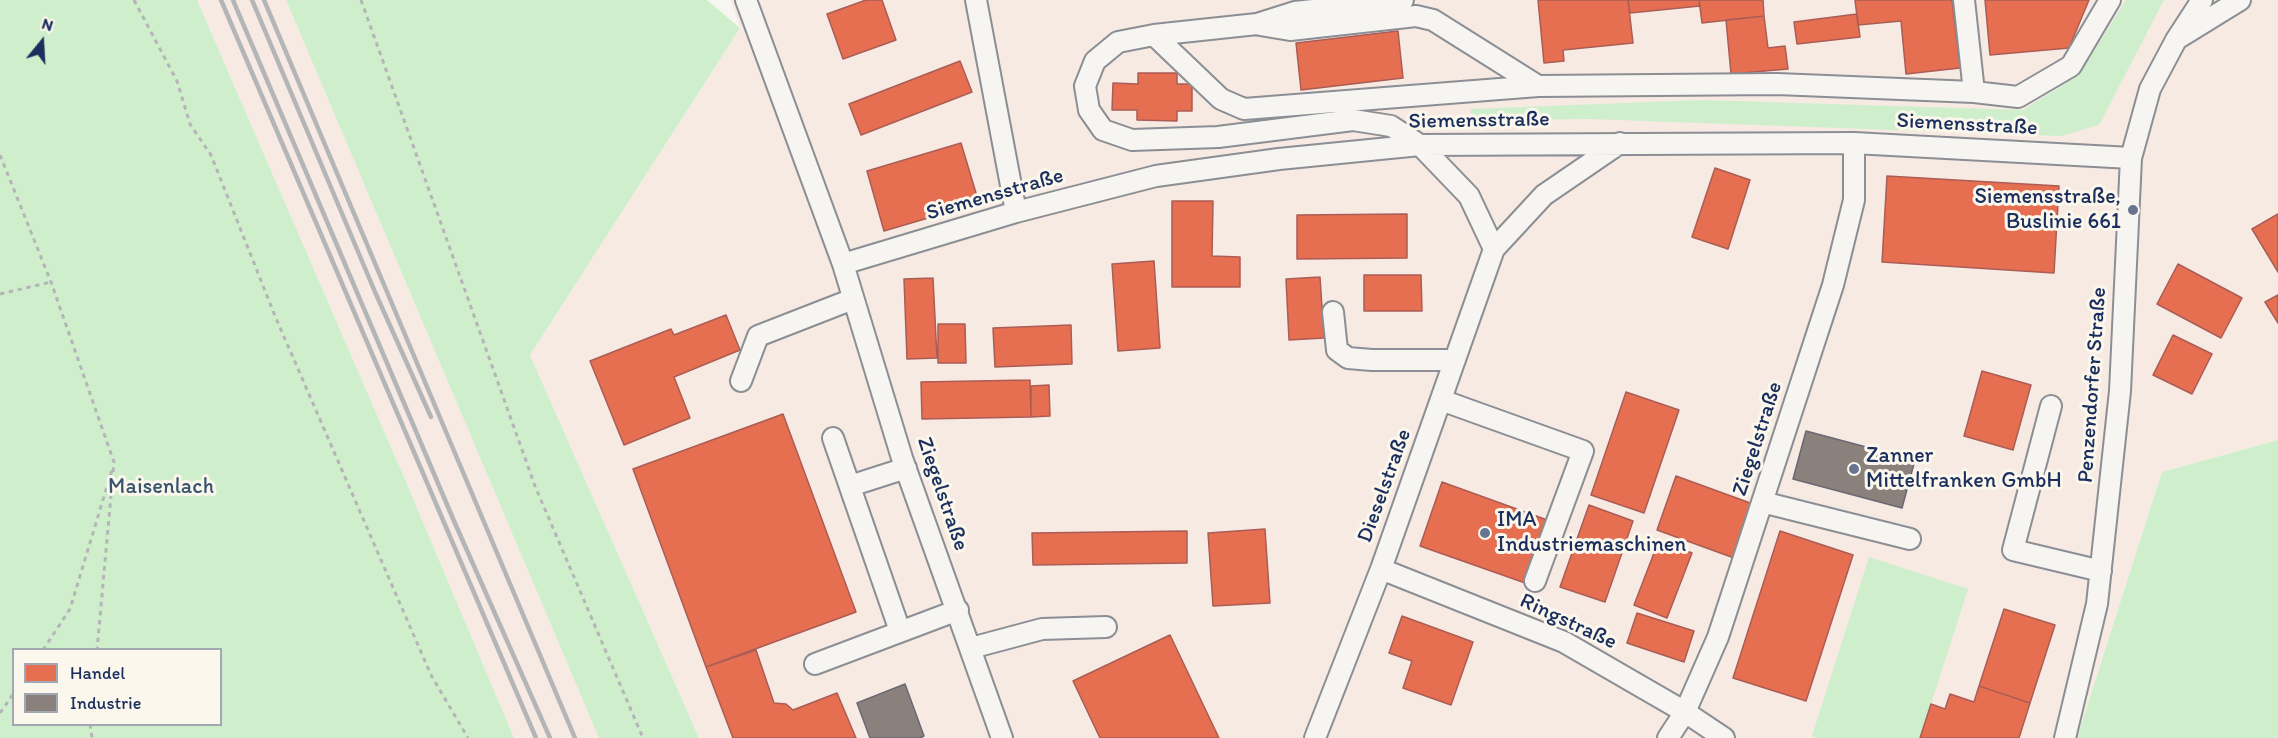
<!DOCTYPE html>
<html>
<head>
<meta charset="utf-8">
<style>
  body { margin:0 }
  #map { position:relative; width:2278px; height:738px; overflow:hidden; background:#f8f6f0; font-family:Itim,sans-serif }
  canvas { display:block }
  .legend { position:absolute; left:12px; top:648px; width:210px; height:78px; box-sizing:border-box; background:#fbf7ec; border:2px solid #a1a7b3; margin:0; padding:8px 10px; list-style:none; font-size:18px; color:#1b2f5e }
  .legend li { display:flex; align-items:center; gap:12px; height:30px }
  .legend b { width:30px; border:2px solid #a1a7b3 }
  .north { position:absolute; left:12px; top:12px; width:60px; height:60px; -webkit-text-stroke:4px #fbf7ec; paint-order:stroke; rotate:18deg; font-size:16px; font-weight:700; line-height:24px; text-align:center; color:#1b2f5e }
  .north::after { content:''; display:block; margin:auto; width:21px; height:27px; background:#1b2f5e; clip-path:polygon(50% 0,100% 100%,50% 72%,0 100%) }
</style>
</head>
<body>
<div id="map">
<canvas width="2278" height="738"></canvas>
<ul class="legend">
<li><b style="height:16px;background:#e76f51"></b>Handel</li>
<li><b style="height:16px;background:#8a817c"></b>Industrie</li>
</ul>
<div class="north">N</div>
</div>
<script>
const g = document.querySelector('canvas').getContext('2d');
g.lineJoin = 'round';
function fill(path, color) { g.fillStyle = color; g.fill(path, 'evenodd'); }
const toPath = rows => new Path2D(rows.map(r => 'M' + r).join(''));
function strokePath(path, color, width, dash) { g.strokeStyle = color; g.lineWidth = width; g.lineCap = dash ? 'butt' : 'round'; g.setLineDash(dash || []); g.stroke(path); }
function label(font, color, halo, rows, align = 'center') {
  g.font = font + ' Itim,sans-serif'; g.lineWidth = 6; g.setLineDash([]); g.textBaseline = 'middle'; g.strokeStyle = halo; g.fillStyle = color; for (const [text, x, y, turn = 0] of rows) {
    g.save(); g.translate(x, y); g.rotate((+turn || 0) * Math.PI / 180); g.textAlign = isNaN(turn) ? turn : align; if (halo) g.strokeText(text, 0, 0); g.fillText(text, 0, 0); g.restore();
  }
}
const built = toPath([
  [197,0,286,0,599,738,514,738,406,482],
  [731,0,2278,0,2278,440,2162,472,2077,738,699,738,530,355,740,28]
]);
const green = toPath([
  [0,0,197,0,406,482,514,738,0,738],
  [14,650,220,650,220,724,14,724],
  [286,0,707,0,740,28,530,355,699,738,599,738],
  [2126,0,2164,0,2099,125,2061,136,1590,119,1473,120,1470,109,1702,100,2023,110,2079,75],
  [2278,440,2278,738,2077,738,2162,472],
  [1869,557,1968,589,1920,738,1817,738,1812,736]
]);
const shops = toPath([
  [866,0,882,0,896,40,843,59,827,14,866,0],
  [1538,0,1628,0,1633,43,1563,50,1564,61,1544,63,1538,0],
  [1628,0,1699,0,1700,6,1630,13,1628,0],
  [1699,0,1763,0,1764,16,1702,23,1699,0],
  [1855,0,1952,0,1960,68,1906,74,1901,21,1858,25,1855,0],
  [1985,0,2089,0,2069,48,1990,55,1985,0],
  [1857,14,1860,37,1797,44,1794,22,1857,14],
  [1764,16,1768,48,1785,46,1788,69,1731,74,1726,20,1764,16],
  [1398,31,1403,78,1301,90,1296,43,1398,31],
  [960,61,972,92,861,135,849,104,960,61],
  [1138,73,1177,73,1177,84,1192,84,1192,111,1177,111,1177,121,1137,120,1137,110,1112,110,1113,83,1138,84,1138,73],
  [961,143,979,203,884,231,867,171,961,143],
  [1715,168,1750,180,1728,249,1692,237,1715,168],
  [1887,176,2059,186,2054,273,1882,262,1887,176],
  [1172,201,1213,201,1212,256,1240,257,1240,287,1172,287,1172,201],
  [1407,214,1407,258,1297,259,1297,215,1407,214],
  [2278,214,2278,272,2252,229,2278,214],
  [1154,261,1160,348,1118,351,1112,264,1154,261],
  [2178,264,2242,298,2221,338,2157,304,2178,264],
  [1364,275,1421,275,1422,311,1364,311,1364,275],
  [1320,277,1324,338,1289,340,1286,279,1320,277],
  [933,278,937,358,907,359,904,279,933,278],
  [2278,295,2278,323,2265,302,2278,295],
  [726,315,740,350,674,377,690,418,624,445,590,361,671,329,674,335,726,315],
  [938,324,965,324,966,363,938,363,938,324],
  [1071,325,1072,364,995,367,993,328,1071,325],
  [2173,335,2212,354,2192,394,2153,375,2173,335],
  [1982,371,2031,385,2013,450,1964,436,1982,371],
  [1030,380,1031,417,922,419,921,382,1030,380],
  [1049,385,1050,416,1031,417,1031,386,1049,385],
  [1626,392,1679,410,1644,513,1591,495,1626,392],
  [783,414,856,612,706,667,633,469,783,414],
  [1676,476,1753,504,1734,558,1657,530,1676,476],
  [1442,482,1550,521,1528,584,1420,546,1442,482],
  [1589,505,1633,521,1605,602,1560,587,1589,505],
  [1265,529,1270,603,1213,606,1208,533,1265,529],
  [1187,531,1187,563,1033,565,1032,533,1187,531],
  [1780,531,1853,555,1806,701,1733,678,1780,531],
  [1659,540,1692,553,1667,618,1634,605,1659,540],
  [2004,609,2055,625,2030,703,1979,686,2004,609],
  [1637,613,1694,631,1684,662,1627,643,1637,613],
  [1402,616,1473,642,1451,705,1403,688,1412,661,1389,653,1402,616],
  [1170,635,1219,738,1100,738,1073,681,1170,635],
  [756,650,774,703,786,704,793,710,837,693,856,738,733,738,706,667,756,650],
  [1979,686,2030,703,2019,738,1920,738,1931,704,1945,709,1950,694,1974,702,1979,686]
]);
const industry = toPath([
  [1806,431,1915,460,1902,508,1793,479,1806,431],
  [905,684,924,736,920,738,870,738,857,703,905,684]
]);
const path = toPath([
  [134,0,177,81,190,124,211,155,275,316,431,675,468,738],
  [361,0,535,486,643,738],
  [0,155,51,282,114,462,97,650],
  [0,294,51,282],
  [43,650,70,609,112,470],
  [0,713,14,693],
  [90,724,92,738]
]);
const minor = toPath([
  [746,0,843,264,902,458,1002,738],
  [976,0,1016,212],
  [1964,0,1974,92],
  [1260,25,1290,30,1416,16,1433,20,1538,86,1777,84,1974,92,2018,97,2071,66,2110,0],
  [1154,35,1221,99,1244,109,1538,86],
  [2180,37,2240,0],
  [1494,249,1544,195,1620,143],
  [843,264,1016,212,1156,176,1279,159,1420,145,1854,143,2131,158],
  [1333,312,1337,350,1348,358,1372,360,1455,360],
  [741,381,758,336,853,299],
  [1441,400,1583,451,1535,581],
  [2051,406,2013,550,2101,571],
  [833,438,900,631],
  [850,486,906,468],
  [1762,502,1910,539],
  [1381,569,1564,642,1685,712,1724,738],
  [971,648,1042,629,1106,627],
  [815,664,958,610],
  [1315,738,1381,569,1494,249,1469,196,1420,145,1391,126,1353,120,1218,137,1132,140,1103,130,1089,110,1085,86,1095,61,1118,42,1154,35,1257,24,1295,12,1403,0],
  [1668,738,1685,712,1718,637,1833,285,1854,200,1854,143],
  [2065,738,2097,604,2120,391,2131,158,2150,89,2176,40,2202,0]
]);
const rail = toPath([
  [221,0,536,738],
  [233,0,454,521,550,738],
  [252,0,375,292,431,417],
  [264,0,575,738]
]);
const markers = [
  [2133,210,6,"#687591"],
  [1854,469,6,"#687591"],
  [1485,533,6,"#687591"]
];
const streetNames = [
  ["Siemensstraße",1479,121,-1],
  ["Siemensstraße",1967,125,3],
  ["Siemensstraße",995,195,-16],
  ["Penzendorfer Straße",2093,385,-86],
  ["Ziegelstraße",1758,439,-72],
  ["Dieselstraße",1385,486,-70],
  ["Ziegelstraße",942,494,71],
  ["Ringstraße",1568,622,25]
];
const poiNames = [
  ["Siemensstraße,",2121,197,"right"],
  ["Buslinie 661",2121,222,"right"],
  ["Zanner",1866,456],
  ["Mittelfranken GmbH",1866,481],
  ["IMA",1497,520],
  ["Industriemaschinen",1497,545]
];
const parkNames = [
  ["Maisenlach",161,487]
];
fill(built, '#f6eae3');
fill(green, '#cfefcc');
fill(shops, '#e76f51');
strokePath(shops, '#aa5c55', 1.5);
fill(industry, '#8a817c');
strokePath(industry, '#696873', 1.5);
strokePath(minor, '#8b8e94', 24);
strokePath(path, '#b3b5b7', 3, [4.5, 4.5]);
strokePath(minor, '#f6f5f1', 20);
strokePath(rail, '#b3b5b7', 4.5);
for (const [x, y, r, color] of markers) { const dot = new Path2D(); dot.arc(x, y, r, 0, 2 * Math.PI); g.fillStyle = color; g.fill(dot); strokePath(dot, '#fbf7ec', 2); }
label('22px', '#1b2f5e', '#fbf7ec', streetNames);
label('22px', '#1b2f5e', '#fbf7ec', poiNames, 'left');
label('22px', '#38546e', '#fbf7ec', parkNames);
</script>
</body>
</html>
